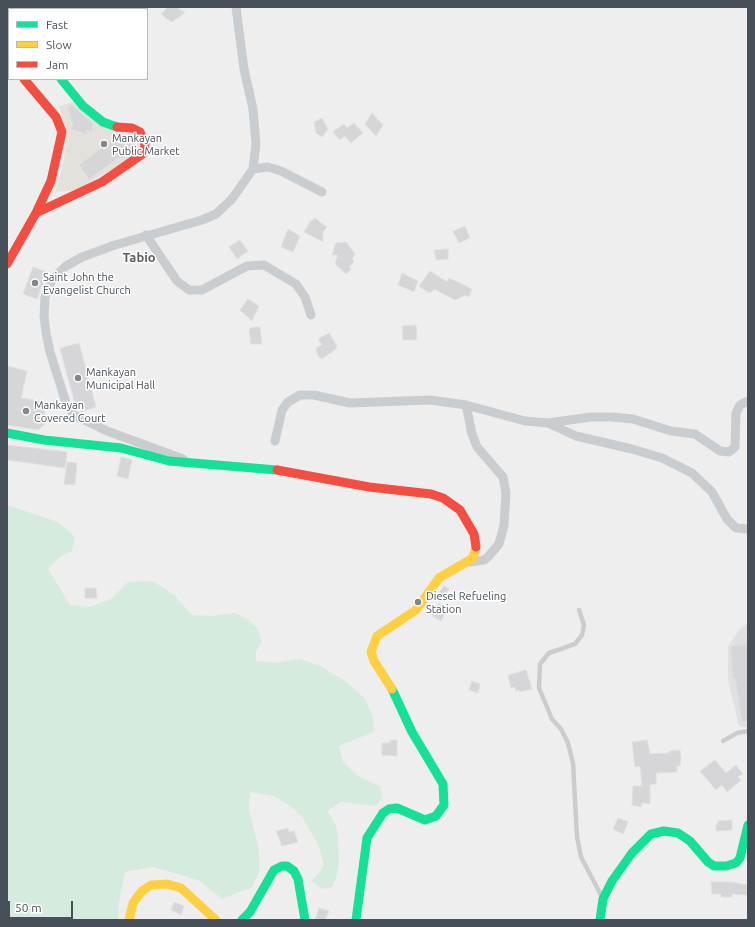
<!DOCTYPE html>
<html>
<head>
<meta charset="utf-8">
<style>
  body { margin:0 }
  #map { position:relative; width:755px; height:927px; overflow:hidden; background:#efeeee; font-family:Ubuntu,sans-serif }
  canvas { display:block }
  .frame { position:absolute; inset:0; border:8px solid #475058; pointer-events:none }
  .legend { position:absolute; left:8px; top:8px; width:140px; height:72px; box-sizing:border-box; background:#fff; border:1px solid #b5b9bc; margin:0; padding:5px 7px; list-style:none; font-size:12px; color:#475058 }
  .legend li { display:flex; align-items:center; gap:8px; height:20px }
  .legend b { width:20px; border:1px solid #b5b9bc }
  .scale { position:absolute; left:8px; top:901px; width:65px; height:18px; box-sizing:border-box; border:2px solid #475058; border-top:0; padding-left:5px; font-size:12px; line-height:14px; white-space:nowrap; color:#475058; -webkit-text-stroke:3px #fff; paint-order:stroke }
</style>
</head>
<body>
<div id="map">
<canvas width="755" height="927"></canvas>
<div class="frame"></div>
<ul class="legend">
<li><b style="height:5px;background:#16e098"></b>Fast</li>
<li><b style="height:5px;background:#ffcf43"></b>Slow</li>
<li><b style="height:5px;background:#f24e42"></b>Jam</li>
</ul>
<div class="scale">50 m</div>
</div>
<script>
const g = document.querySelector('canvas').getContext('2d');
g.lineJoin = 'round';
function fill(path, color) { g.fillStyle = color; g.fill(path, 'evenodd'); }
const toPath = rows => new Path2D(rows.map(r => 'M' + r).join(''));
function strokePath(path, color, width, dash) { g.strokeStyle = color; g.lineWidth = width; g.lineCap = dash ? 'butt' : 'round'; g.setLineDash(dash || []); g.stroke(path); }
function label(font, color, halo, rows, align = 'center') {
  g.font = font + ' Ubuntu,sans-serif'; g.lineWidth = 3; g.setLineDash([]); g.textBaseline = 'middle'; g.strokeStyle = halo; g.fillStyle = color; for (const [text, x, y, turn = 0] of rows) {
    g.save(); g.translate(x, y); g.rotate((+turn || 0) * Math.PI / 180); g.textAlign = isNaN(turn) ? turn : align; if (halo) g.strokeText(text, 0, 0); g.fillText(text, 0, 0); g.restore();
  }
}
const commercial = toPath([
  [77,101,141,140,141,152,76,190,55,192,63,165,67,135,59,106]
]);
const education = toPath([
  [748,623,748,728,739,726,728,680,728,646,740,629]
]);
const green = toPath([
  [7,505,58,522,75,537,72,551,60,557,48,569,70,605,89,607,111,599,128,582,153,581,174,595,192,615,211,616,234,613,249,620,258,629,262,642,256,651,256,661,275,663,300,659,320,666,348,683,365,699,373,716,374,732,339,746,343,762,358,776,381,787,382,798,376,806,341,802,327,811,336,825,338,838,339,861,336,879,332,887,322,889,311,881,318,874,324,865,318,844,302,817,293,808,274,796,250,792,249,809,259,851,259,873,252,887,222,899,198,880,153,867,125,872,119,903,118,920,7,920]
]);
const building = toPath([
  [168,7,177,7,185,13,171,22,161,14,168,7],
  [72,105,93,124,92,132,87,130,86,134,71,129,73,123,67,107,72,105],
  [372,113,383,125,376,136,365,124,372,113],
  [322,118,328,129,322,137,316,133,314,122,322,118],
  [354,123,363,133,351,143,345,136,340,140,333,132,344,124,347,128,354,123],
  [116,137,126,140,130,138,136,148,121,159,120,157,89,179,79,165,116,137],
  [315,218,327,227,323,232,323,242,304,232,310,222,315,218],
  [465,226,470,238,459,243,453,231,465,226],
  [288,229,300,236,293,252,281,247,288,229],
  [240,240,248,251,237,259,229,247,240,240],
  [346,242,355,254,352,259,354,262,349,267,351,269,346,274,335,264,338,255,332,255,336,243,346,242],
  [448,249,448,259,436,260,434,250,448,249],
  [33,267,47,272,37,299,23,294,33,267],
  [430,271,447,282,449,278,472,289,469,297,465,295,455,300,434,289,430,293,426,291,419,286,430,271],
  [402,273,418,281,414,292,398,285,402,273],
  [248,299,259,306,252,321,240,310,248,299],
  [416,325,417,340,403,340,402,326,416,325],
  [254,327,260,327,262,344,251,344,249,329,254,327],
  [329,333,337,346,336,349,322,359,318,356,316,348,322,345,318,339,329,333],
  [79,343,96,407,81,412,76,408,60,348,79,343],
  [7,366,27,371,21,398,40,401,48,421,38,430,7,425,7,366],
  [7,445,67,452,65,468,7,460,7,445],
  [121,457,132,460,128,479,117,476,121,457],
  [67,462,77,463,75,485,64,484,67,462],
  [444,586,449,589,440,601,435,598,444,586],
  [85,588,96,588,97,598,85,598,85,588],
  [439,603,448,609,441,621,432,616,439,603],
  [748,644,748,721,742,722,735,678,733,678,730,646,748,644],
  [526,670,532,689,520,692,519,690,516,691,515,687,511,688,508,675,526,670],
  [472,681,480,684,478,693,469,690,472,681],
  [390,740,397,740,397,756,382,755,382,743,390,743,390,740],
  [647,740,650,754,669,753,669,751,680,750,681,758,680,766,677,766,677,772,656,773,656,784,650,785,650,804,642,803,641,807,632,805,633,786,642,786,640,766,635,767,632,742,647,740],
  [715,760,726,773,736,765,743,774,738,777,741,780,727,792,722,785,716,790,700,771,715,760],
  [618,818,628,822,623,834,613,829,618,818],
  [732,820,732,830,716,831,716,824,718,824,718,821,732,820],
  [288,828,289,832,294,831,298,842,282,846,276,831,288,828],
  [711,882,732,882,747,885,747,895,732,894,732,897,721,897,721,894,712,894,711,882],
  [174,902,184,906,181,915,171,910,174,902],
  [319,908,329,911,325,920,315,920,319,908]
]);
const lane = toPath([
  [579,610,584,625,582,635,575,644,549,653,540,664,539,688,552,719,561,729,568,743,573,763,577,837,581,857,602,897],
  [723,741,737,733,748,731]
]);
const street = toPath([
  [236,7,244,69,253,109,256,144,253,169],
  [146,235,177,281,189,290,202,290,247,266,264,265,296,284,305,297,311,315],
  [466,405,525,421,548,423,591,417,612,417,633,419,671,431,695,434,720,451,729,452,735,447,736,413,740,405,748,401],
  [548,423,576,436,632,449,662,458,692,473,712,492,727,519,736,528,748,529],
  [275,441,282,410,288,402,300,395,314,395,350,403,430,400,466,405,472,434,477,447,503,477,506,493,504,525,499,544,488,557,484,560,470,562],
  [183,459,107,431,74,415,67,406,50,352,46,333,44,316,45,297,52,280,66,266,82,257,115,245,202,220,216,214,232,199,253,169,268,167,281,171,322,192]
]);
const fast = toPath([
  [38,7,38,9],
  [61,79,83,106,103,122,117,127],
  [7,433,44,440,121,448,169,461,277,470],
  [242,920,250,912,274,870,282,866,287,866,294,871,298,879,305,920],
  [356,920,367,838,383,813,389,809,397,808,425,820,436,816,444,805,443,784,412,732,392,689],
  [600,920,603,899,612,881,632,853,651,834,664,831,678,833,690,841,708,862,714,866,726,866,736,863,740,858,748,825]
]);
const slow = toPath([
  [7,62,9,64],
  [392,689,374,661,371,652,377,636,416,610,439,578,473,558,476,547],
  [129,920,133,903,142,891,151,885,167,884,181,888,216,920]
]);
const jam = toPath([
  [36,213,102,182,144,153,145,144,140,132,132,128,117,127],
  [7,264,36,213,51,181,62,132,56,117,24,79],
  [277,470,369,487,431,494,443,498,460,510,474,534,476,547]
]);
const markers = [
  [104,144,4,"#82878c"],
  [35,283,4,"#82878c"],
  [78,378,4,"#82878c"],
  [26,411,4,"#82878c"],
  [418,602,4,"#82878c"]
];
const poiNames = [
  ["Mankayan",112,138],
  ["Public Market",112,151],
  ["Saint John the",43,277],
  ["Evangelist Church",43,290],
  ["Mankayan",86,372],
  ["Municipal Hall",86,385],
  ["Mankayan",34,405],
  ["Covered Court",34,418],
  ["Diesel Refueling",426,596],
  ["Station",426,609]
];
const quarterNames = [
  ["Tabio",139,258]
];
fill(commercial, '#e3e1db');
fill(education, '#e1dfdf');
fill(green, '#d5ebde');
fill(building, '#d6d6d8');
strokePath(building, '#e0e0e1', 1);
strokePath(lane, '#cacdcf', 4.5);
strokePath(street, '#cacdcf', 9);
strokePath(fast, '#16e098', 9);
strokePath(slow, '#ffcf43', 9);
strokePath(jam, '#f24e42', 9);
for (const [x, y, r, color] of markers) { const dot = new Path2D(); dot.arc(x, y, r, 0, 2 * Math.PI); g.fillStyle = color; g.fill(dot); strokePath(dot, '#fff', 1.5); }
label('11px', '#475058', '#fff', poiNames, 'left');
label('bold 13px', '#5b5d61', '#fff', quarterNames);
</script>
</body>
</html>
